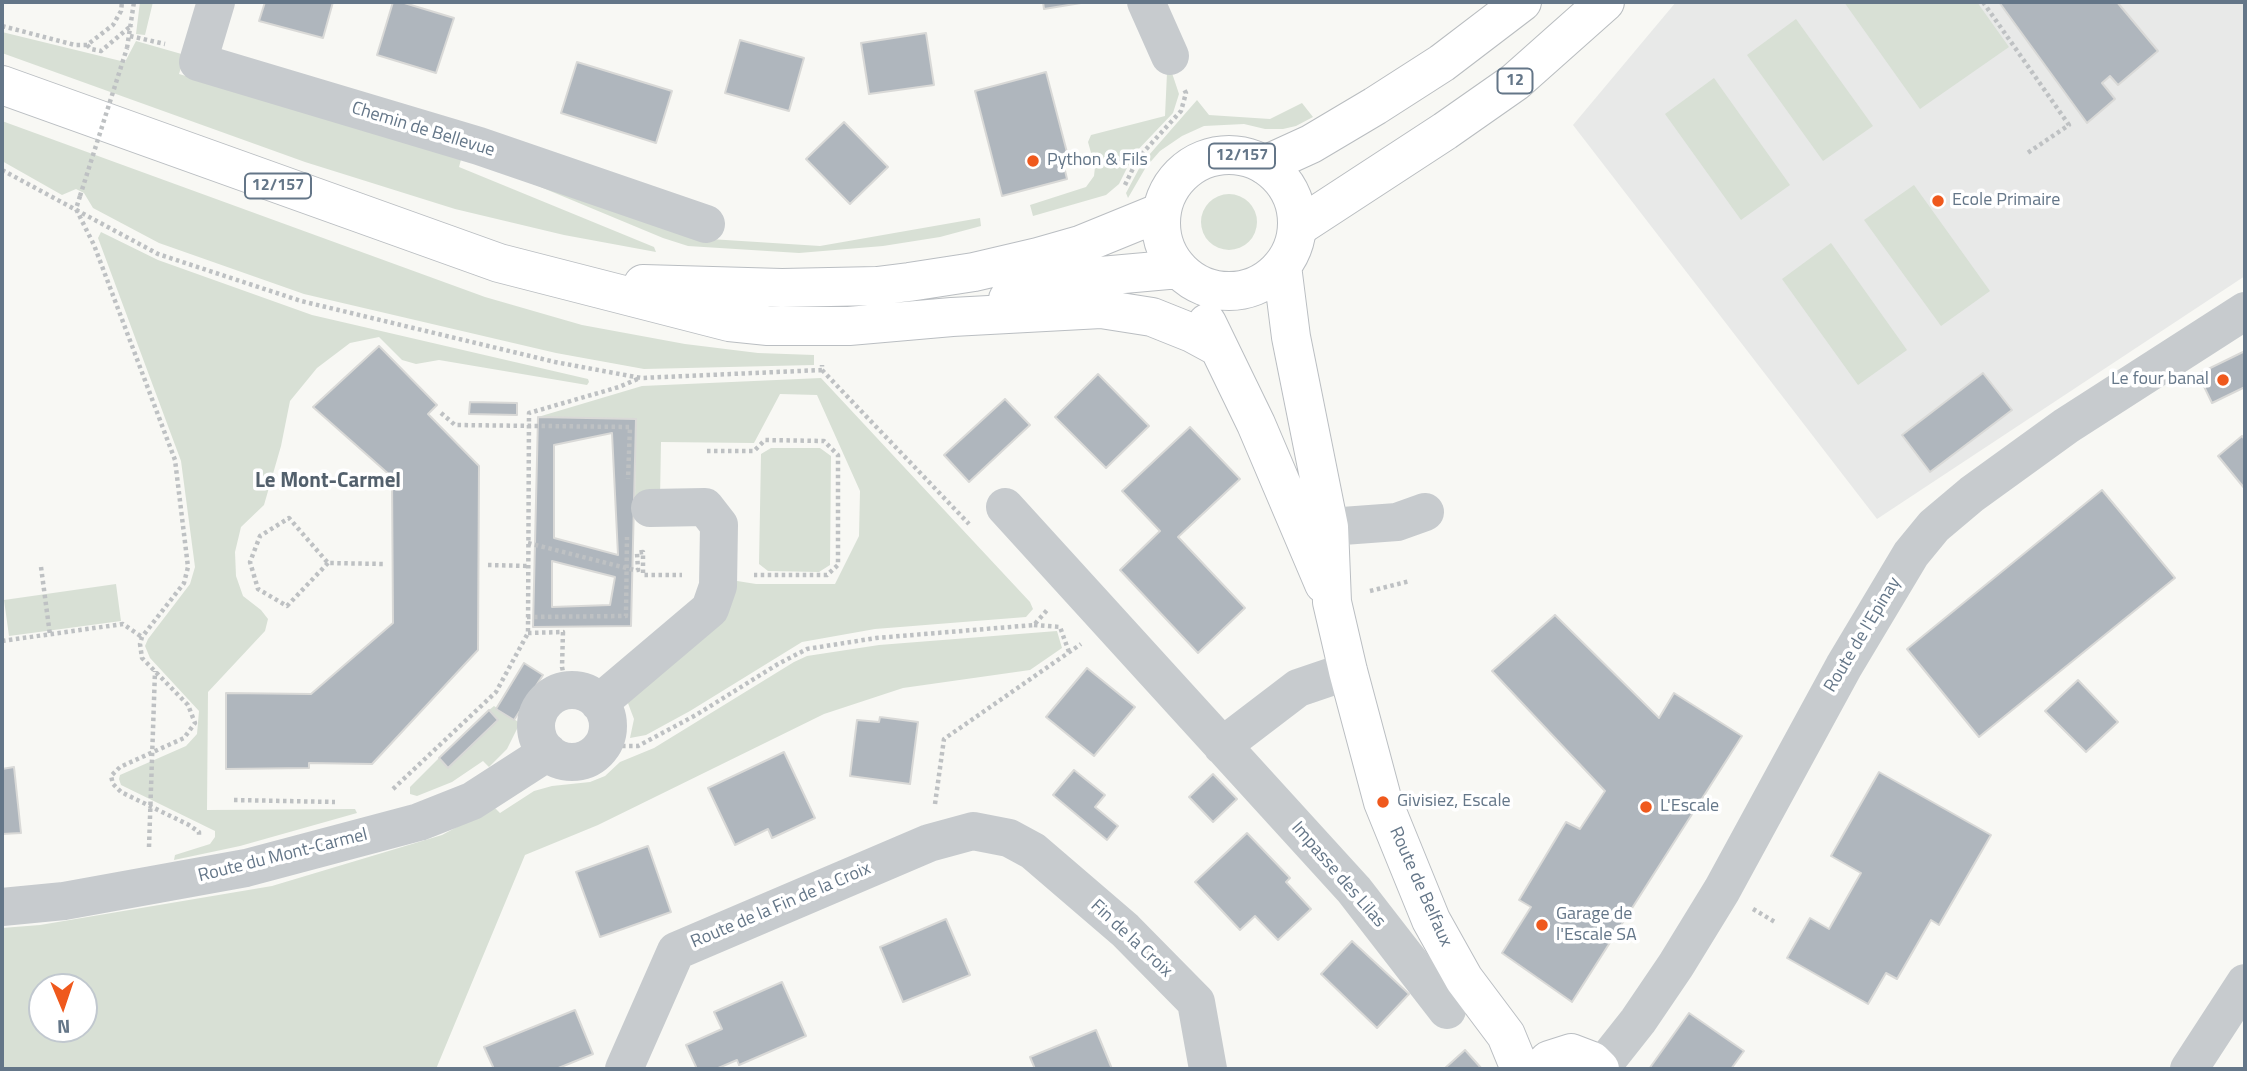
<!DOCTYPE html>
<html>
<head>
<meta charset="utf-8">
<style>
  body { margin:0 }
  #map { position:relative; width:2247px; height:1071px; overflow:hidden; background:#f8f8f4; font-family:"Titillium Web",sans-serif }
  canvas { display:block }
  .frame { position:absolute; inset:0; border:4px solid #647688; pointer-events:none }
  .north { position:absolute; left:28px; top:973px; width:70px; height:70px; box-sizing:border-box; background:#fff; border:2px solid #c1c8cf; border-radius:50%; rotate:178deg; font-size:19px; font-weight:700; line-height:28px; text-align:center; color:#647688 }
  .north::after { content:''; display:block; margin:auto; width:24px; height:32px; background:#ef591d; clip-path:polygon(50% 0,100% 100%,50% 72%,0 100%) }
</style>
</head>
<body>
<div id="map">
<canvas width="2247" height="1071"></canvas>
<div class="frame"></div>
<div class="north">N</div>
</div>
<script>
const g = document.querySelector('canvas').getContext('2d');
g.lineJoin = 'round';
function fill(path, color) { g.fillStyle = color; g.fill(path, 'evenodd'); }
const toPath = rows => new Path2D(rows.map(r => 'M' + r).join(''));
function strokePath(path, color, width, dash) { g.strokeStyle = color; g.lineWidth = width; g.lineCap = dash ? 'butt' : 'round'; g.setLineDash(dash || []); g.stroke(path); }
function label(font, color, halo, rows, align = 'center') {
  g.font = font + ' "Titillium Web",sans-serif'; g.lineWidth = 7; g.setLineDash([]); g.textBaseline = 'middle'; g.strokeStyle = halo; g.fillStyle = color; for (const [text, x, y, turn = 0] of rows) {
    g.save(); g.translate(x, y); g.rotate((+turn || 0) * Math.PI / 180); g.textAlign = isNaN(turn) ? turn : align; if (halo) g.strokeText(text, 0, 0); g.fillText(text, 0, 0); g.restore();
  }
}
const built = toPath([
  [1676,2,2245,2,2245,276,1877,519,1573,125]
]);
const green = toPath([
  [140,2,153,2,145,35,136,34],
  [1844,2,1977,2,2009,47,1920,109],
  [1796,19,1873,126,1823,161,1747,55],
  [2,32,125,62,136,41,185,55,179,74,462,156,459,167,654,247,656,252,564,235,455,209,305,162,2,53],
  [1167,73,1172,73,1179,94,1173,113,1134,154,1119,184,1106,195,1033,216,1030,205,1086,187,1094,176,1095,167,1088,142,1091,135,1165,116],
  [1714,78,1790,185,1741,220,1665,114],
  [1197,100,1209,115,1270,119,1302,103,1313,117,1296,126,1283,129,1265,129,1244,124,1204,126,1182,136,1160,151,1146,167,1128,198,1126,193,1142,163],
  [2,121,485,297,582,325,685,344,758,353,814,355,814,365,644,369,556,353,304,294,159,243,93,208,84,193,76,189,62,195,2,161],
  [514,176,710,239,820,246,980,218,981,226,940,237,883,246,799,253,688,246,663,238],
  [1914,185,1990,291,1941,326,1864,220],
  '1201 222a28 28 0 1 1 56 0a28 28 0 1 1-56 0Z',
  [101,232,158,260,312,315,588,379,589,382,587,385,439,360,416,364,402,360,379,337,350,343,317,368,290,401,281,446,264,505,241,527,235,552,236,576,243,596,261,610,268,619,265,631,208,692,207,810,355,809,357,813,240,846,174,860,175,855,210,844,215,837,215,831,121,785,119,779,120,775,186,746,197,734,199,711,150,658,145,646,148,639,190,584,195,567,181,461,98,238],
  [1831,243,1907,350,1858,385,1782,279],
  [821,378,1030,602,1033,609,1026,617,875,629,802,642,690,711,646,735,630,738,634,719,626,698,731,580,756,584,835,584,859,536,860,491,817,395,780,394,754,443,661,442,660,499,635,499,636,420,538,417,642,386],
  [771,448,820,448,831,456,830,565,819,572,768,571,759,564,761,454],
  [116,584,121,621,9,636,4,600],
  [1057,631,1062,648,1030,670,903,688,824,714,598,825,525,855,436,1069,2,1069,2,928,40,925,272,886,442,835,494,807,500,813,534,791,552,786,590,782,605,776,620,762,654,748,794,662,807,656,879,645],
  [42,987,84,987,84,1029,42,1029],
  [494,706,520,723,507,749,489,767,483,761,452,782,417,796,410,794,410,787,439,758,448,767,498,720,489,710]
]);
const building = toPath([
  [265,2,333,2,323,38,259,21,265,2],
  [393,2,401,2,454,18,436,73,377,55,393,2],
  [1043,2,1087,2,1044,9,1043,2],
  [1999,2,2117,2,2158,51,2118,85,2110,76,2102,83,2115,99,2087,123,1999,2],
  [926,33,934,85,869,94,861,43,926,33],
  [740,40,804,58,789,111,725,93,740,40],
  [577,62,672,91,656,143,561,113,577,62],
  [1046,72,1069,160,1063,162,1067,179,1002,196,975,91,1046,72],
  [844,122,888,167,850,204,806,159,844,122],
  [379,346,437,405,428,414,479,466,478,650,372,764,309,763,309,768,226,769,226,693,311,694,393,623,392,477,313,407,379,346],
  [2245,351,2245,387,2212,403,2198,374,2245,351],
  [1983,373,2012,410,1930,472,1902,435,1983,373],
  [1098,374,1149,426,1106,468,1055,417,1098,374],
  [1005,399,1030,425,969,482,944,455,1005,399],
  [470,402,517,403,517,415,469,414,470,402],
  [538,417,636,419,631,626,533,627,538,417],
  [1190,427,1240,479,1178,537,1245,608,1198,653,1120,570,1160,531,1122,491,1190,427],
  [612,433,618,555,554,538,554,445,612,433],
  [2242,436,2245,440,2245,489,2218,456,2242,436],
  [2102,490,2175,578,1979,737,1907,649,2102,490],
  [552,561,615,577,610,605,552,607,552,561],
  [1555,615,1659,718,1674,693,1742,736,1572,1002,1502,953,1531,907,1519,900,1566,822,1580,829,1605,791,1492,671,1555,615],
  [524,663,543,675,514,720,496,709,524,663],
  [1087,668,1135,707,1094,756,1046,717,1087,668],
  [2078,680,2118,722,2086,752,2045,711,2078,680],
  [489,710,498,720,448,768,439,758,489,710],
  [880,717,918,722,910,784,850,776,857,720,879,722,880,717],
  [784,752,815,818,772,838,768,829,735,845,708,788,784,752],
  [14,767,21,833,2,834,2,769,14,767],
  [1074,770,1105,795,1095,807,1118,826,1107,840,1053,795,1074,770],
  [1879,772,1991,835,1939,925,1931,920,1897,979,1886,973,1868,1004,1787,958,1810,918,1829,929,1861,873,1831,856,1879,772],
  [1213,774,1237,799,1213,822,1189,797,1213,774],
  [1247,833,1290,878,1286,882,1311,909,1278,940,1255,916,1240,930,1195,882,1247,833],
  [648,846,671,912,600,937,576,872,648,846],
  [946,919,970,975,903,1002,880,947,946,919],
  [1352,941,1409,994,1377,1028,1321,974,1352,941],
  [782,982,806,1036,739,1065,737,1060,716,1069,697,1069,686,1045,722,1029,714,1012,782,982],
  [575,1010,593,1054,556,1069,494,1069,484,1047,575,1010],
  [1689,1013,1744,1051,1731,1069,1649,1069,1689,1013],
  [1096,1030,1112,1069,1035,1069,1030,1057,1096,1030],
  [1465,1050,1482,1069,1444,1069,1465,1050]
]);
const path = toPath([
  [1983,2,2069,125,2026,154],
  [2,26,75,45,87,45,113,25,121,11,122,2],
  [130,36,165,44],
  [87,45,91,49,101,51,132,25],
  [127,48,134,2],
  [2,170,158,254,301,301,555,362,641,378,822,370,822,365],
  [1125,185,1138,158,1181,111,1186,93,1184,89],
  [80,196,76,209,94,245,175,460,188,567,184,583,142,637,140,644,142,658,188,705,195,723,184,738,120,767,111,776,113,784,121,792,189,825,199,832,199,838],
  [822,370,969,524],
  [441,413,455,425,630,427,628,479],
  [707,451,754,451,765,440,824,441,838,455,838,565,827,575,754,575],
  [528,543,634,570,638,570,637,553,643,552,643,575,682,575],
  [328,563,287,606,258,589,250,562,260,536,289,518,328,563,386,564],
  [488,565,528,566],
  [41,567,50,635],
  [1370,591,1410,581],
  [527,617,626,616,627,537],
  [1034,625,1060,627,1069,652],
  [528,633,563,632,562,667,566,686],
  [2,641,123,624,142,637],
  [609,741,622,746,638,746,696,715,778,664,807,649,876,638,1034,625,1048,609],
  [393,789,496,692,528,633,529,413,619,387,640,378],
  [234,800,335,802],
  [935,804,944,739,1081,644],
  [149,847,155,671],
  [1753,909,1775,922]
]);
const minor = toPath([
  [216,2,198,62,479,146,706,224],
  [1146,2,1170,56],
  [1005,507,1354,890,1447,1010],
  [1329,527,1397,522,1425,512],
  '536 726a36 36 0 1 1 72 0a36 36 0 1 1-72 0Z',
  [599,703,710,609,718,586,719,525,705,507,650,508],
  [1222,746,1298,688,1348,671],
  [2,907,64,901,246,868,419,822,472,801,548,752],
  [624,1069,676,951,929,843,973,831,1009,838,1033,851,1125,930,1196,1002,1208,1069],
  [1600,1069,1638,1021,1676,965,1722,890,1844,666,1911,554,1934,526,1972,494,2066,426,2245,311],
  [2189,1069,2245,983]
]);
const major = toPath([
  [2,85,499,263,729,322,768,326,849,326,952,317,1101,309,1152,317,1192,333,1216,346],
  '1161 223a68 68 0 1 1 136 0a68 68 0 1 1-136 0Z',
  [1282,266,1291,337,1329,527,1332,602,1348,671,1383,802,1431,920,1464,979,1506,1035,1520,1069],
  [643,284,782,288,877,286,909,282,974,272,1038,257,1080,245,1161,212],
  [1008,299,1090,277,1179,269],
  [1207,323,1256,424,1324,584],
  [1540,1069,1549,1060,1571,1053,1592,1061,1600,1069]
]);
const highway = toPath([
  [1265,165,1311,144,1375,106,1442,63,1522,2],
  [1298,227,1445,131,1515,82,1605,2]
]);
const pathBridge = toPath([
  [80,196,127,48]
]);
const markers = [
  [1033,161,7,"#ef591d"],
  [1938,201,7,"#ef591d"],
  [2223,380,7,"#ef591d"],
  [1383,802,7,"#ef591d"],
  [1646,807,7,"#ef591d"],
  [1542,925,7,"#ef591d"]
];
const shields = [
  [1515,81,35],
  [1242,156,66],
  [278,186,66]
];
const shieldNames = [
  ["12",1515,81],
  ["12/157",1242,156],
  ["12/157",278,186]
];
const streetNames = [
  ["Chemin de Bellevue",423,130,17],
  ["Route de l'Epinay",1863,635,-59],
  ["Route du Mont-Carmel",283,856,-14],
  ["Impasse des Lilas",1338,875,49],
  ["Route de Belfaux",1420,887,66],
  ["Route de la Fin de la Croix",781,906,-23],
  ["Fin de la Croix",1131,939,43]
];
const poiNames = [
  ["Python & Fils",1047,161],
  ["Ecole Primaire",1952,201],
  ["Le four banal",2209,380,"right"],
  ["Givisiez, Escale",1397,802],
  ["L'Escale",1660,807],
  ["Garage de",1556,915],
  ["l'Escale SA",1556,936]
];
const quarterNames = [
  ["Le Mont-Carmel",328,482]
];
fill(built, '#e8e9e8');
fill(green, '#d8e0d5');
fill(building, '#afb6bd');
strokePath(building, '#d9d9d7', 2);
strokePath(major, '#babec2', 40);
strokePath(highway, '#b9bdc0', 40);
strokePath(path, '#bec1c3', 4.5, [3.5, 3.5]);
strokePath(minor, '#c7cbce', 38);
strokePath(major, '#fff', 38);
strokePath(highway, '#fff', 38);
strokePath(pathBridge, '#bec1c3', 4.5, [3.5, 3.5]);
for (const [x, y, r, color] of markers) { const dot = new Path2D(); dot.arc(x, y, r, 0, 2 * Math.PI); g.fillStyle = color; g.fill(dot); strokePath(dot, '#fff', 2.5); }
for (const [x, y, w] of shields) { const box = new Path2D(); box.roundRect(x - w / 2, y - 12.5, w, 25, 5); g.fillStyle = '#fff'; g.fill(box); strokePath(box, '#647688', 2); }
label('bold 16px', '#647688', null, shieldNames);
label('18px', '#647688', '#fff', streetNames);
label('18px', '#647688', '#fff', poiNames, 'left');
label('bold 21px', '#53606c', '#fff', quarterNames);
</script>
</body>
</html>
